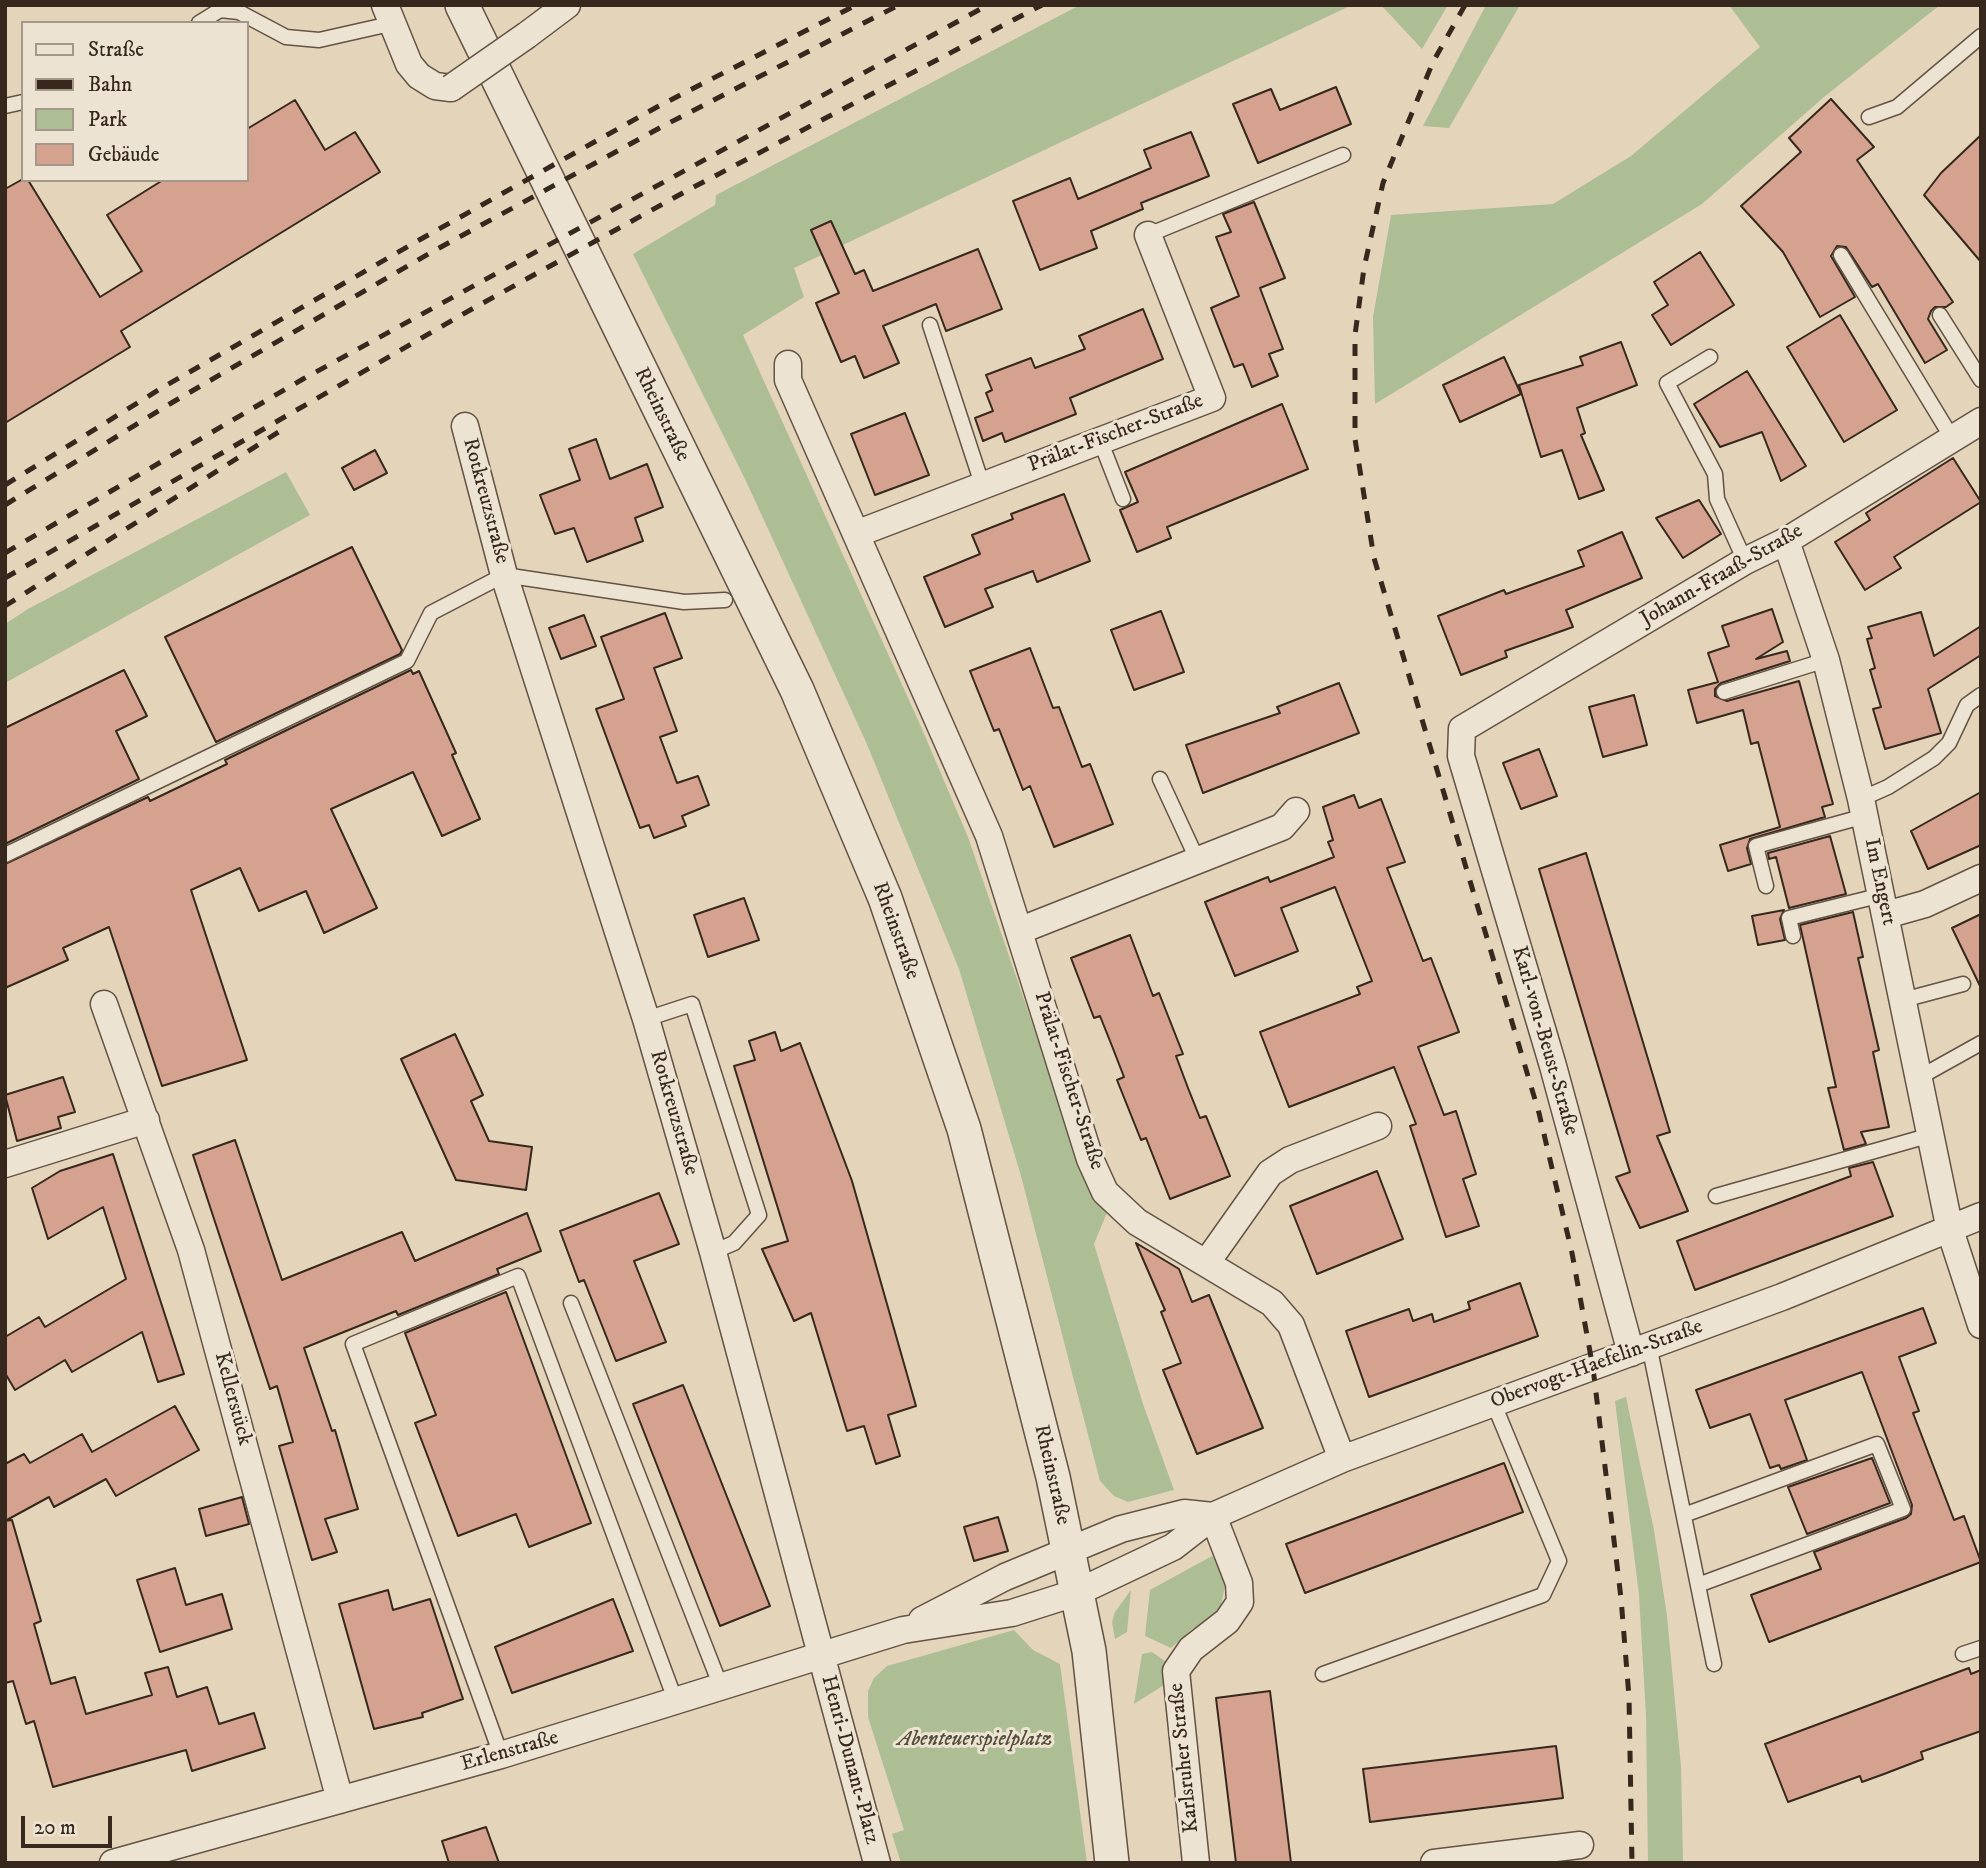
<!DOCTYPE html>
<html>
<head>
<meta charset="utf-8">
<style>
  body { margin:0 }
  #map { position:relative; width:1986px; height:1868px; overflow:hidden; background:#e4d4ba; font-family:"IM FELL DW Pica",serif }
  canvas { display:block }
  .frame { position:absolute; inset:0; border:7px solid #36281d; pointer-events:none }
  .legend { position:absolute; left:21px; top:21px; width:228px; height:161px; box-sizing:border-box; background:#ede3d2; border:2px solid #a4988a; margin:0; padding:9px 12px; list-style:none; font-size:21px; color:#36281d }
  .legend li { display:flex; align-items:center; gap:14px; height:35px }
  .legend b { width:35px; border:2px solid #a4988a }
  .scale { position:absolute; left:21px; top:1816px; width:91px; height:32px; box-sizing:border-box; border:4px solid #36281d; border-top:0; padding-left:9px; font-size:21px; line-height:24px; white-space:nowrap; color:#36281d; -webkit-text-stroke:5px #ede3d2; paint-order:stroke }
</style>
</head>
<body>
<div id="map">
<canvas width="1986" height="1868"></canvas>
<div class="frame"></div>
<ul class="legend">
<li><b style="height:9px;background:#ede3d2"></b>Straße</li>
<li><b style="height:9px;background:#36281d"></b>Bahn</li>
<li><b style="height:19px;background:#aebe94"></b>Park</li>
<li><b style="height:19px;background:#d5a28f"></b>Gebäude</li>
</ul>
<div class="scale">20 m</div>
</div>
<script>
const g = document.querySelector('canvas').getContext('2d');
g.lineJoin = 'round';
function fill(path, color) { g.fillStyle = color; g.fill(path, 'evenodd'); }
const toPath = rows => new Path2D(rows.map(r => 'M' + r).join(''));
function strokePath(path, color, width, dash) { g.strokeStyle = color; g.lineWidth = width; g.lineCap = dash ? 'butt' : 'round'; g.setLineDash(dash || []); g.stroke(path); }
function label(font, color, halo, rows, align = 'center') {
  g.font = font + ' "IM FELL DW Pica",serif'; g.lineWidth = 6; g.setLineDash([]); g.textBaseline = 'middle'; g.strokeStyle = halo; g.fillStyle = color; for (const [text, x, y, turn = 0] of rows) {
    g.save(); g.translate(x, y); g.rotate((+turn || 0) * Math.PI / 180); g.textAlign = isNaN(turn) ? turn : align; if (halo) g.strokeText(text, 0, 0); g.fillText(text, 0, 0); g.restore();
  }
}
const green = toPath([
  [1080,5,1352,5,794,268,804,297,743,335,919,722,968,837,1089,1188,1108,1210,1094,1244,1143,1404,1174,1490,1128,1502,1114,1496,1100,1481,1021,1176,959,969,866,742,745,479,633,254,715,205,716,195],
  [1381,5,1448,5,1422,49],
  [1486,5,1520,5,1449,128,1423,126],
  [1729,5,1940,5,1824,97,1702,204,1375,404,1373,317,1391,215,1553,204,1631,156,1760,47],
  [286,472,310,515,5,683,5,624,28,609],
  [1626,1397,1654,1530,1667,1616,1681,1767,1683,1863,1648,1863,1646,1715,1639,1595,1615,1401],
  [1212,1556,1222,1568,1225,1586,1221,1605,1210,1620,1192,1629,1171,1648,1145,1636,1150,1590],
  [1131,1590,1127,1632,1115,1639,1112,1622,1115,1612],
  [1014,1630,1033,1650,1060,1664,1087,1863,901,1863,892,1834,904,1830,868,1717,868,1691,874,1678,887,1666],
  [1152,1652,1165,1661,1164,1685,1134,1704,1142,1654]
]);
const building = toPath([
  [1336,87,1351,124,1258,163,1233,104,1271,89,1280,110,1336,87],
  [1831,99,1874,147,1857,160,1953,302,1946,307,1935,307,1931,311,1928,319,1947,350,1925,363,1878,284,1872,287,1846,247,1837,246,1831,256,1855,297,1820,317,1783,252,1741,206,1801,152,1789,138,1831,99],
  [295,100,325,150,355,132,380,172,121,331,130,347,5,423,5,189,23,179,28,180,100,297,142,271,107,215,163,180,247,180,247,129,295,100],
  [1191,132,1209,176,1141,203,1143,209,1091,231,1097,248,1040,270,1013,201,1070,178,1078,199,1151,168,1144,150,1191,132],
  [1981,135,1981,262,1924,195,1941,173,1981,135],
  [1254,202,1285,278,1260,288,1283,349,1269,354,1278,376,1252,387,1243,364,1234,367,1211,308,1239,296,1216,237,1231,232,1223,214,1254,202],
  [831,221,855,274,864,270,873,291,978,249,1002,309,946,331,936,304,883,326,899,363,864,378,855,356,841,362,816,303,839,293,811,230,831,221],
  [1700,252,1734,305,1671,345,1652,315,1668,305,1654,282,1700,252],
  [1143,309,1163,359,1070,398,1076,414,1005,442,1002,433,983,441,975,418,993,411,986,393,992,390,986,375,1031,358,1035,368,1085,349,1079,336,1143,309],
  [1840,315,1897,410,1844,442,1787,347,1840,315],
  [1621,342,1637,385,1577,408,1585,433,1581,435,1604,490,1579,499,1562,450,1541,457,1519,385,1583,365,1580,357,1621,342],
  [1504,357,1521,394,1460,422,1443,385,1504,357],
  [1747,371,1806,466,1781,481,1762,432,1720,447,1694,404,1747,371],
  [1282,404,1308,469,1167,527,1171,538,1137,552,1120,510,1138,502,1125,472,1282,404],
  [905,413,929,475,875,495,851,434,905,413],
  [596,439,610,479,647,464,663,507,635,518,643,541,587,562,574,528,555,534,540,495,580,480,569,449,596,439],
  [375,450,387,473,354,490,342,468,375,450],
  [1953,458,1981,502,1894,557,1901,568,1865,590,1835,542,1870,520,1866,513,1953,458],
  [1064,494,1090,561,1037,582,1033,571,985,589,993,607,945,627,924,577,980,554,972,535,1013,519,1011,514,1064,494],
  [1699,500,1721,534,1683,558,1656,518,1699,500],
  [1622,532,1642,578,1566,610,1573,627,1505,651,1507,657,1461,675,1438,616,1504,590,1506,594,1584,566,1578,551,1622,532],
  [352,547,402,650,400,654,216,742,165,637,352,547],
  [1772,609,1783,642,1756,659,1787,651,1790,661,1721,683,1715,689,1715,696,1727,701,1799,681,1833,804,1822,807,1825,817,1750,839,1747,848,1751,864,1728,871,1720,845,1780,827,1758,742,1751,744,1743,710,1697,723,1688,690,1718,682,1708,653,1729,646,1722,626,1772,609],
  [1161,611,1184,672,1134,690,1111,630,1161,611],
  [1921,612,1934,656,1981,626,1981,655,1928,689,1941,733,1885,749,1873,709,1881,707,1870,670,1875,668,1867,639,1872,638,1868,627,1921,612],
  [665,613,682,658,654,668,677,731,660,737,677,783,698,776,709,805,682,816,686,826,654,838,649,825,640,828,596,709,624,699,601,637,665,613],
  [584,615,596,646,561,659,549,628,584,615],
  [1030,648,1053,708,1059,707,1082,767,1090,764,1113,824,1054,847,1030,786,1023,790,999,729,994,731,970,671,1030,648],
  [124,670,147,716,116,731,139,779,5,844,5,728,124,670],
  [411,670,413,674,419,671,456,753,452,755,480,819,442,836,413,772,331,809,377,908,324,933,306,891,259,911,240,868,191,890,247,1060,162,1086,109,927,63,948,68,960,5,988,5,864,148,797,150,801,227,764,225,760,411,670],
  [1339,683,1359,733,1203,793,1186,745,1280,713,1277,707,1339,683],
  [1634,695,1647,745,1603,757,1589,707,1634,695],
  [1539,749,1557,796,1521,809,1503,763,1539,749],
  [1981,792,1981,845,1928,869,1911,831,1981,792],
  [1354,795,1359,808,1381,799,1405,862,1387,868,1423,961,1431,958,1459,1032,1418,1047,1444,1115,1456,1111,1476,1174,1463,1179,1479,1226,1446,1237,1410,1126,1416,1124,1394,1067,1289,1107,1260,1032,1360,994,1357,987,1372,981,1335,887,1281,908,1298,951,1235,976,1205,902,1268,877,1270,882,1334,857,1328,842,1333,840,1323,807,1354,795],
  [1830,836,1846,894,1789,908,1776,857,1769,859,1768,853,1830,836],
  [1586,853,1670,1132,1657,1136,1688,1211,1640,1228,1616,1177,1630,1172,1539,869,1586,853],
  [744,898,759,940,708,957,694,915,744,898],
  [1784,910,1780,919,1785,940,1758,945,1752,916,1784,910],
  [1853,912,1863,957,1858,958,1879,1050,1873,1052,1889,1127,1861,1132,1866,1144,1844,1150,1828,1088,1836,1087,1800,925,1853,912],
  [1981,914,1981,988,1952,928,1981,914],
  [1130,935,1153,996,1159,993,1183,1054,1176,1056,1188,1088,1200,1118,1206,1116,1230,1176,1170,1199,1146,1138,1141,1140,1117,1080,1124,1077,1112,1046,1100,1016,1094,1018,1071,958,1130,935],
  [775,1032,781,1051,800,1043,852,1181,916,1406,888,1415,900,1456,876,1464,864,1426,847,1431,811,1313,794,1321,762,1249,788,1241,734,1066,755,1060,749,1041,775,1032],
  [455,1034,483,1095,471,1101,489,1141,532,1147,526,1190,456,1180,401,1059,455,1034],
  [63,1077,75,1112,58,1117,61,1128,17,1141,5,1095,63,1077],
  [235,1140,282,1280,402,1232,415,1261,527,1213,541,1251,497,1269,499,1274,398,1315,396,1311,304,1348,332,1431,335,1430,358,1509,325,1519,337,1552,312,1560,279,1446,293,1442,277,1386,270,1389,193,1155,235,1140],
  [113,1154,184,1374,158,1382,142,1332,72,1372,65,1360,15,1390,5,1373,5,1337,39,1317,45,1327,126,1279,103,1207,48,1239,32,1188,60,1171,113,1154],
  [1873,1162,1893,1216,1695,1290,1677,1241,1851,1176,1849,1168,1873,1162],
  [1377,1171,1403,1239,1317,1274,1290,1206,1377,1171],
  [659,1193,679,1244,634,1261,666,1342,616,1361,584,1280,579,1282,560,1231,659,1193],
  [1136,1243,1179,1269,1192,1302,1209,1295,1263,1428,1197,1454,1163,1370,1181,1363,1161,1312,1165,1310,1136,1243],
  [1520,1283,1538,1336,1369,1397,1346,1331,1409,1309,1413,1321,1432,1314,1434,1322,1470,1309,1468,1302,1520,1283],
  [506,1292,591,1523,529,1547,516,1514,458,1536,415,1423,436,1415,405,1333,506,1292],
  [1923,1308,1936,1343,1899,1357,1919,1411,1913,1413,1954,1520,1964,1516,1981,1562,1769,1642,1751,1595,1821,1569,1814,1552,1906,1518,1911,1514,1912,1505,1862,1372,1785,1400,1807,1460,1781,1469,1779,1465,1770,1468,1750,1414,1710,1428,1696,1390,1923,1308],
  [683,1385,770,1606,720,1626,633,1404,683,1385],
  [175,1406,199,1450,116,1496,106,1479,54,1507,49,1497,5,1521,5,1464,24,1454,30,1463,82,1434,92,1452,175,1406],
  [1872,1458,1890,1503,1807,1534,1788,1487,1872,1458],
  [1504,1463,1523,1512,1305,1593,1286,1544,1504,1463],
  [242,1497,249,1524,206,1536,199,1509,242,1497],
  [998,1517,1008,1551,974,1561,964,1527,998,1517],
  [12,1520,41,1621,34,1624,51,1684,75,1677,86,1714,152,1695,145,1673,168,1667,177,1697,207,1687,219,1724,254,1713,265,1748,192,1771,186,1750,53,1787,34,1721,26,1724,13,1681,5,1683,5,1521,12,1520],
  [175,1568,186,1605,222,1594,232,1629,160,1652,137,1580,175,1568],
  [388,1590,393,1610,430,1599,463,1699,422,1713,423,1717,374,1729,339,1604,388,1590],
  [613,1599,633,1651,512,1693,495,1647,613,1599],
  [1969,1668,1971,1674,1981,1670,1981,1731,1921,1752,1923,1759,1884,1774,1862,1782,1860,1776,1788,1802,1765,1744,1969,1668],
  [1270,1691,1291,1863,1236,1863,1216,1698,1270,1691],
  [1556,1746,1563,1798,1370,1822,1363,1769,1556,1746],
  [486,1827,499,1863,449,1863,442,1841,486,1827]
]);
const service = toPath([
  [199,23,220,10,239,12,286,37,319,40,390,24],
  [5,106,23,102],
  [1869,117,1897,107,1981,36],
  [1148,235,1343,155],
  [1841,255,1952,438],
  [1940,315,1981,380],
  [930,325,982,484],
  [1710,357,1667,383,1715,474,1717,499,1745,561],
  [1100,440,1123,499],
  [1724,692,1826,660],
  [1160,779,1197,859],
  [1861,799,1888,787,1934,758,1949,743,1967,705,1981,695],
  [5,855,407,661,431,613,504,575,684,602,725,600],
  [1766,886,1756,846,1865,816],
  [1793,936,1789,918,1882,895],
  [1903,1000,1963,984],
  [646,1019,692,1004,759,1215,734,1243,713,1252],
  [1920,1077,1981,1043],
  [1716,1196,1931,1135],
  [571,1303,721,1687],
  [1649,1345,1714,1664],
  [1684,1515,1877,1444,1903,1509,1698,1585],
  [1963,1654,1981,1648],
  [1323,1674,1543,1595,1559,1561,1493,1402],
  [501,1755,353,1344,518,1276,676,1702]
]);
const minor = toPath([
  [385,5,409,64,419,76,435,86,451,88],
  [527,35,567,5],
  [788,364,788,380,989,836,1090,1159,1105,1192,1137,1222,1272,1303,1291,1325,1342,1459],
  [465,426,504,575,646,1019,713,1252,877,1863],
  [856,534,1212,398,1148,235],
  [1786,541,1826,660,1861,799,1950,1230,1981,1325],
  [1886,915,1925,904,1981,878],
  [1021,930,1282,827,1296,811],
  [104,1004,191,1250,340,1800],
  [5,1164,146,1120],
  [1207,1262,1270,1173,1290,1160,1378,1126],
  [1631,1353,1553,1066,1461,756,1462,729,1745,561,1786,541,1981,421],
  [922,1620,1005,1577,1121,1529,1184,1513,1213,1516],
  [113,1863,501,1755,903,1630,1012,1613,1078,1592,1173,1547,1213,1516,1342,1459,1782,1297,1981,1216],
  [1196,1863,1176,1671,1191,1649,1227,1621,1240,1602,1239,1583,1213,1516],
  [1434,1863,1580,1845]
]);
const tertiary = toPath([
  [462,5,797,690,885,898,964,1129,1053,1477,1089,1651,1112,1863]
]);
const rail = toPath([
  [1465,5,1433,62,1383,183,1364,268,1355,335,1355,439,1374,558,1539,1113,1572,1253,1593,1368,1621,1598,1629,1697,1632,1863],
  [5,485,160,389,421,239,657,107,856,5],
  [5,505,173,402,430,253,665,125,899,5],
  [5,553,303,379,988,5],
  [5,578,472,309,690,189,1042,5],
  [5,606,280,431]
]);
const minorBridge = toPath([
  [451,88,527,35]
]);
const streetNames = [
  ["Rheinstraße",661,415,64],
  ["Prälat-Fischer-Straße",1116,434,-21],
  ["Rotkreuzstraße",485,501,75],
  ["Johann-Fraaß-Straße",1722,576,-30],
  ["Im Engert",1879,882,78],
  ["Rheinstraße",895,931,70],
  ["Karl-von-Beust-Straße",1544,1041,74],
  ["Prälat-Fischer-Straße",1068,1081,72],
  ["Rotkreuzstraße",673,1113,74],
  ["Obervogt-Haefelin-Straße",1597,1365,-20],
  ["Kellerstück",232,1399,75],
  ["Rheinstraße",1051,1475,77],
  ["Erlenstraße",510,1752,-16],
  ["Karlsruher Straße",1185,1758,-96],
  ["Henri-Dunant-Platz",849,1760,75]
];
const parkNames = [
  ["Abenteuerspielplatz",975,1741]
];
fill(green, '#aebe94');
fill(building, '#d5a28f');
strokePath(building, '#36281d', 2);
strokePath(service, '#625344', 17);
strokePath(minor, '#625344', 29);
strokePath(tertiary, '#625344', 36);
strokePath(service, '#ede3d2', 14);
strokePath(minor, '#ede3d2', 26);
strokePath(tertiary, '#ede3d2', 33);
strokePath(rail, '#36281d', 5, [12, 12]);
strokePath(minorBridge, '#625344', 29, []);
strokePath(minorBridge, '#ede3d2', 26);
label('21px', '#36281d', '#ede3d2', streetNames);
label('italic 21px', '#544e3b', '#ede3d2', parkNames);
</script>
</body>
</html>
